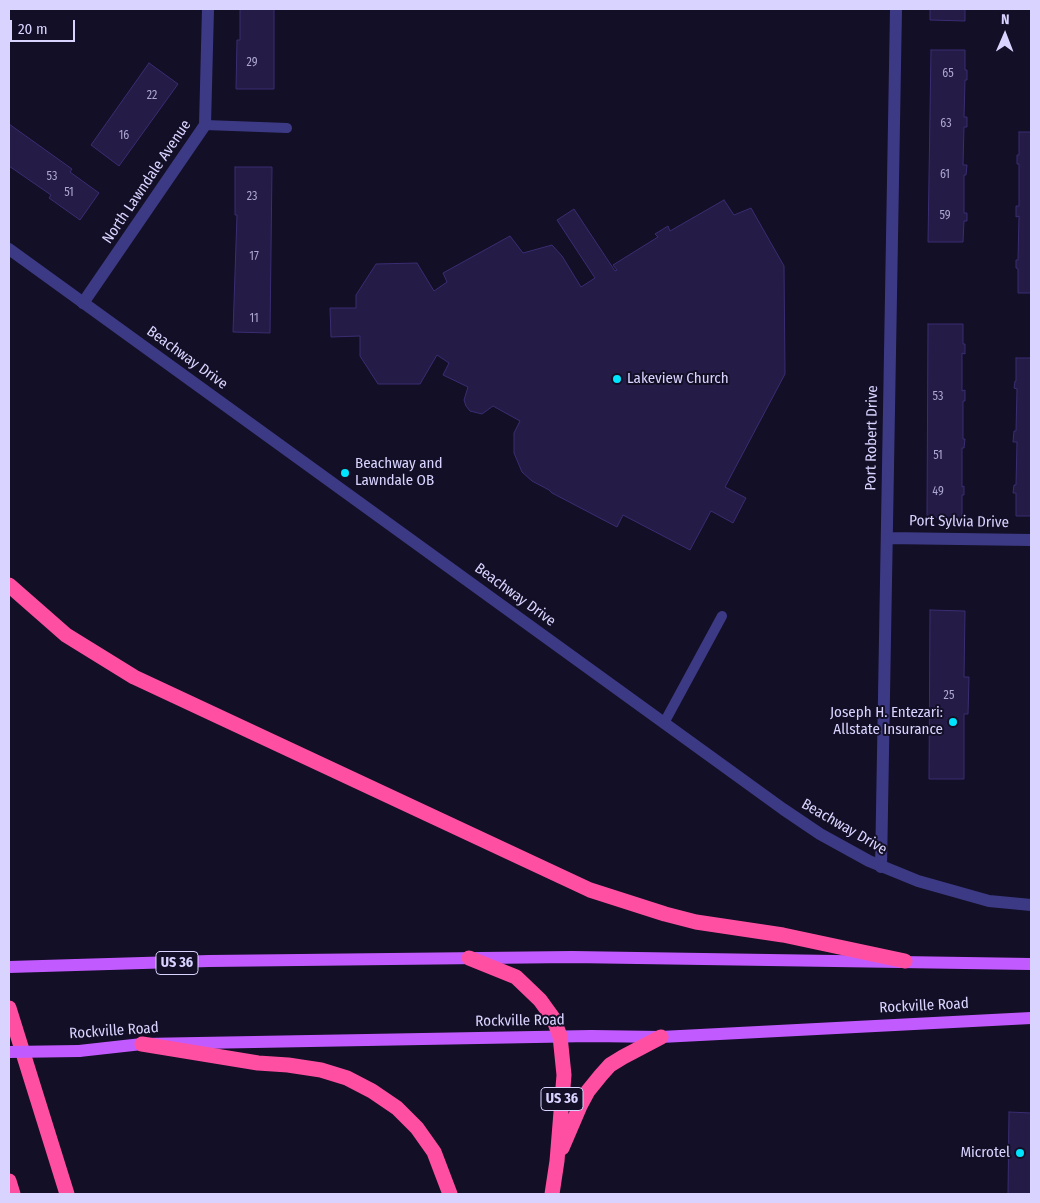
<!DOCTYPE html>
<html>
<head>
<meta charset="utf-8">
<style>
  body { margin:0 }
  #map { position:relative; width:1040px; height:1203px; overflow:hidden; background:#130f26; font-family:"Fira Sans Condensed",sans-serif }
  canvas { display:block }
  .frame { position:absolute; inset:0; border:10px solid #d9d4ff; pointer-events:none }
  .north { position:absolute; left:980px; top:10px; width:50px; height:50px; -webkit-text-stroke:4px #130f26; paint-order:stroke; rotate:1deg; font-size:14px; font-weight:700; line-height:20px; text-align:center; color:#d9d4ff }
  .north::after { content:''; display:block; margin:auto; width:18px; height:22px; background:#d9d4ff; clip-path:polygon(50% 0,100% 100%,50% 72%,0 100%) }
  .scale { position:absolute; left:10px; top:20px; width:65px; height:22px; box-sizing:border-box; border:2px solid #d9d4ff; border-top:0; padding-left:6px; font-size:15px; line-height:18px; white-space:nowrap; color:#d9d4ff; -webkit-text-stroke:4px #130f26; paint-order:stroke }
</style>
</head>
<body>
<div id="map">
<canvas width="1040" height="1203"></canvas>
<div class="frame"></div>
<div class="north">N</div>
<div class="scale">20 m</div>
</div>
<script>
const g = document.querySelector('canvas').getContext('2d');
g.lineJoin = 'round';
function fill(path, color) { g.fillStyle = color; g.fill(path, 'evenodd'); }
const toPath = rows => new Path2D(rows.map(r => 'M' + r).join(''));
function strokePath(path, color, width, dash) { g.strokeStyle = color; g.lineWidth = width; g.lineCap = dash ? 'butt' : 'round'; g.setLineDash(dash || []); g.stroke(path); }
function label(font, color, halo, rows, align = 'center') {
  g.font = font + ' "Fira Sans Condensed",sans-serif'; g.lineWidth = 4; g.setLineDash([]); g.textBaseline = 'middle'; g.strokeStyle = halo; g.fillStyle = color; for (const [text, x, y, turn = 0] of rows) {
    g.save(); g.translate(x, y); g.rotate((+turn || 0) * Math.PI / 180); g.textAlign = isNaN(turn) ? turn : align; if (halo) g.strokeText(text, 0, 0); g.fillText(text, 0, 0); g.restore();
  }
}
const building = toPath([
  [240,9,274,9,274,89,236,89,237,40,240,40,240,9],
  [930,9,965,9,965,21,930,20,930,9],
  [931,50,965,50,965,70,967,70,967,80,965,80,964,117,967,117,967,127,964,127,963,165,967,165,966,175,964,175,964,213,967,213,967,221,964,221,963,242,928,242,931,50],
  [149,63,178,84,119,166,91,145,149,63],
  [9,124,72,169,70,172,99,193,80,220,49,198,51,195,9,166,9,124],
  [1019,132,1031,132,1031,293,1018,293,1018,269,1016,268,1016,260,1018,260,1019,216,1016,217,1016,206,1019,206,1019,164,1017,164,1017,155,1019,155,1019,132],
  [235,167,272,167,270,333,233,332,237,215,235,215,235,167],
  [724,200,734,215,751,208,784,266,785,374,725,487,746,498,733,523,711,511,690,550,623,515,617,527,552,493,549,490,532,481,522,472,514,453,514,433,520,421,493,406,482,414,470,411,466,406,464,400,468,387,443,375,449,363,437,355,420,384,378,384,360,356,360,336,331,337,330,308,356,308,356,295,376,264,417,263,434,291,447,282,443,273,510,236,523,253,552,245,562,256,581,287,595,278,557,220,574,209,615,271,617,270,613,265,658,237,655,234,668,226,670,231,724,200],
  [928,324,963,324,963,344,965,344,965,354,962,353,962,391,965,390,965,401,963,401,963,439,965,439,964,448,962,448,962,487,964,486,964,495,962,495,962,518,927,517,928,324],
  [1016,358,1031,358,1031,516,1016,516,1016,493,1013,493,1014,485,1016,485,1017,442,1013,442,1014,431,1016,431,1017,389,1014,388,1015,381,1016,381,1016,358],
  [930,610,965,611,964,677,969,677,968,714,964,714,964,779,929,779,930,610],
  [1009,1112,1031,1113,1031,1194,1008,1194,1009,1112]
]);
const service = toPath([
  [205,125,287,128],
  [664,723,722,616]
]);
const minor = toPath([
  [83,303,205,125,208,9],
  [887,538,1031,540],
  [881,867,896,9]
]);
const tertiary = toPath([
  [9,249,783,809,820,834,869,861,918,881,989,901,1031,905]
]);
const primary = toPath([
  [9,967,209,961,572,957,1031,964],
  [79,1051,142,1044,591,1036,661,1037,1031,1018]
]);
const motorway = toPath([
  [9,585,66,635,134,677,590,890,665,914,696,922,783,935,905,961],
  [469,958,516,977,540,1000,553,1018,560,1036,564,1075,557,1161,552,1194],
  [9,1008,67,1194],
  [142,1044,258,1063,288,1065,321,1070,347,1078,372,1091,397,1108,417,1128,434,1152,450,1194],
  [562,1148,580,1106,588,1091,601,1075,610,1065,623,1057,661,1037],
  [9,1181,13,1194]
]);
const primaryBridge = toPath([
  [9,1052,79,1051]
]);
const markers = [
  [617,379,5,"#00e5ff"],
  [345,473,5,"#00e5ff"],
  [953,722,5,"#00e5ff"],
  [1020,1153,5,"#00e5ff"]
];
const numberNames = [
  ["29",252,63],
  ["65",948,74],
  ["22",152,96],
  ["63",946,124],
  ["16",124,136],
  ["61",945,175],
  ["53",52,177],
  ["51",69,193],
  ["23",252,197],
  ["59",945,216],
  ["17",254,257],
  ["11",254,319],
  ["53",938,397],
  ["51",938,456],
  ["49",938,492],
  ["25",949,696]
];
const shields = [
  [177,963,42],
  [562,1099,42]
];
const shieldNames = [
  ["US 36",177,963],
  ["US 36",562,1099]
];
const streetNames = [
  ["North Lawndale Avenue",147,182,-56],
  ["Beachway Drive",187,358,36],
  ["Port Robert Drive",872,438,-89],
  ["Port Sylvia Drive",959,522,1],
  ["Beachway Drive",515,595,36],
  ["Beachway Drive",844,827,30],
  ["Rockville Road",924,1006,-3],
  ["Rockville Road",520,1021,-1],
  ["Rockville Road",114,1031,-4]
];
const poiNames = [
  ["Lakeview Church",627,379],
  ["Beachway and",355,464],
  ["Lawndale OB",355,481],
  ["Joseph H. Entezari:",943,713,"right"],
  ["Allstate Insurance",943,730,"right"],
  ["Microtel",1010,1153,"right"]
];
fill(building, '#241b47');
strokePath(building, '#3b2d73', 1);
strokePath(service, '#3d3a85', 10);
strokePath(minor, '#3d3a85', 12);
strokePath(tertiary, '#3d3a85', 12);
strokePath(primary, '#c25bff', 12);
strokePath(motorway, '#ff4fa3', 15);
strokePath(primaryBridge, '#c25bff', 12);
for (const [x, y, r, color] of markers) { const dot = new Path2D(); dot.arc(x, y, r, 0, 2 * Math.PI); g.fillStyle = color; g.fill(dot); strokePath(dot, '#130f26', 2); }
label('12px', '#aca6d1', null, numberNames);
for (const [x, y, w] of shields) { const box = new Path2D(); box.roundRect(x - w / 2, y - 11.5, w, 23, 4); g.fillStyle = '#130f26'; g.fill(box); strokePath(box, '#d9d4ff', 1); }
label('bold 14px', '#d9d4ff', null, shieldNames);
label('15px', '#d9d4ff', '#130f26', streetNames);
label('15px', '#d9d4ff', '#130f26', poiNames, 'left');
</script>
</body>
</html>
